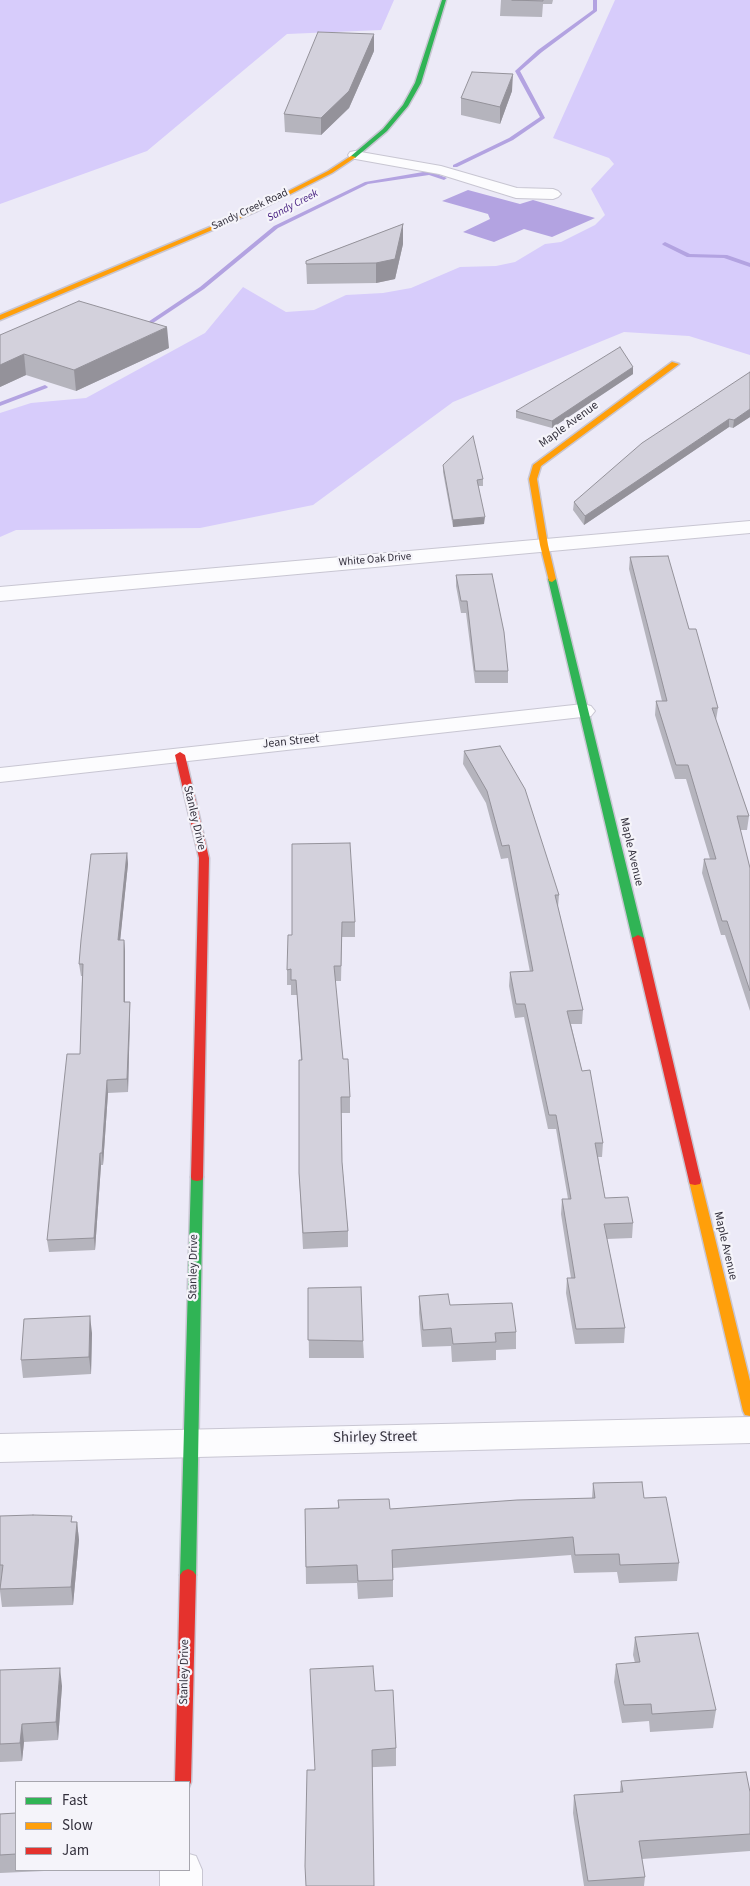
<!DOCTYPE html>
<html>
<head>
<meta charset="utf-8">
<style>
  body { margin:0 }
  #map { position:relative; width:750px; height:1886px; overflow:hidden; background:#eceaf7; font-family:"Source Sans 3",sans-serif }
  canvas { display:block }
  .legend { position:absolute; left:15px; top:1781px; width:175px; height:90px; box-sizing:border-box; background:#f5f4fa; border:1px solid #a7a6ae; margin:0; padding:6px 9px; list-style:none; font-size:15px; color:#33303c }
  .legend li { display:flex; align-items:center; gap:10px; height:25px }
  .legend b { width:25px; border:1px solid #a7a6ae }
</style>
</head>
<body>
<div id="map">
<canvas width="750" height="1886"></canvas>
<ul class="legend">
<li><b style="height:6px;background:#30b455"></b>Fast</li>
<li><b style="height:6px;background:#ff9f0a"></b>Slow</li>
<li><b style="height:6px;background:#e5322d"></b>Jam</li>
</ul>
</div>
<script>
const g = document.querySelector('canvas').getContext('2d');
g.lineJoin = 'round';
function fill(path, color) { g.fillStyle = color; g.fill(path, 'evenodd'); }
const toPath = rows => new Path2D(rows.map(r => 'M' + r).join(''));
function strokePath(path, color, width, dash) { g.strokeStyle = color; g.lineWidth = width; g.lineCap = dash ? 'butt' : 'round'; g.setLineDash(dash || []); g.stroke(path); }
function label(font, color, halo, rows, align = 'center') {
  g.font = font + ' "Source Sans 3",sans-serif'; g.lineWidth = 4.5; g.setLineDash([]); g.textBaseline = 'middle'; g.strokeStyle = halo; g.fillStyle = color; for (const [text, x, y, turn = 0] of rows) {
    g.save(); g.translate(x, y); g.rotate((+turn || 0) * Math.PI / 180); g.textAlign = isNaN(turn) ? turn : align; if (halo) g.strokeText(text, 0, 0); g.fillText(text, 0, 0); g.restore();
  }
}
const green = toPath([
  [0,0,394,0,381,30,287,34,147,151,0,204],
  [615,0,750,0,750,355,689,336,624,332,453,402,313,505,200,528,16,530,0,537,0,413,31,403,86,398,205,333,243,287,286,312,314,310,346,295,383,293,411,288,460,267,496,266,515,262,545,244,561,242,595,225,605,215,591,189,614,164,609,158,553,138]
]);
const water = toPath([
  [468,190,520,204,533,200,595,218,552,237,524,229,494,242,463,232,490,219,488,214,442,201]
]);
const stream = toPath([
  [593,0,597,0,597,11,542,52,520,71,545,118,513,140,457,167,453,167,453,165,509,138,540,117,515,71,538,50,593,10,593,0],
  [429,171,447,178,444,180,429,175,368,184,278,228,204,289,141,331,136,330,200,287,274,226,365,182,429,171],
  [665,242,690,254,727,255,750,263,750,267,724,258,687,257,663,245,662,244,665,242],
  [45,385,48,387,47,388,0,406,0,402,45,385]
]);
const street = toPath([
  [355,151,441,166,517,188,553,189,558,191,561,194,558,197,553,199,516,198,439,174,350,158,348,155,350,152,355,151],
  [750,521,750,533,0,601,0,587,750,521],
  [583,704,591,706,595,711,591,716,0,782,0,768,583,704],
  [750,1417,750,1443,0,1462,0,1434,750,1417],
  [189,1854,196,1856,202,1870,202,1886,160,1886,160,1870,189,1870,189,1854]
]);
const fast = toPath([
  [442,0,446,0,421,83,408,106,387,131,355,158,351,158,351,156,383,129,403,105,415,83,442,0],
  [552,576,556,579,644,938,638,941,632,938,548,579,552,576],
  [197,1173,202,1174,203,1177,196,1575,193,1579,188,1581,183,1579,180,1575,191,1177,192,1174,197,1173]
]);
const slow = toPath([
  [351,156,356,157,332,173,257,211,0,320,0,315,253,209,328,171,351,156],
  [672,362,679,364,541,466,537,479,548,545,556,579,552,582,549,581,540,545,529,479,533,465,672,362],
  [695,1177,700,1178,701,1181,750,1381,750,1416,745,1415,743,1411,689,1181,690,1178,695,1177]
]);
const jam = toPath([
  [180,752,185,755,209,858,203,1177,202,1180,197,1181,192,1180,191,1177,199,858,175,755,180,752],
  [638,935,644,938,701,1181,700,1184,695,1185,690,1184,689,1181,632,938,638,935],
  [188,1569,193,1571,196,1575,191,1782,189,1787,189,1782,175,1782,180,1575,183,1571,188,1569]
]);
const wall = toPath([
  [501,0,553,0,552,4,543,4,542,17,500,16],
  [374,51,349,108,321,135,285,132,284,114],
  [512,91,500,124,461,115,461,98],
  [403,224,403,244,395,279,376,283,307,284,306,261],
  [0,335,169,348,76,391,26,375,0,387],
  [633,367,633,374,552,428,516,418,516,411],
  [750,372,750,417,733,428,729,427,584,525,573,510,574,502],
  [443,465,483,479,483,486,478,486,484,524,453,527,443,472],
  [630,557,689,629,718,708,716,720,749,816,747,830,740,830,750,868,750,1017,750,1011,725,935,721,935,702,873,704,859,710,859,686,779,675,779,655,715,656,701,662,701,629,569],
  [456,575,508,671,508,683,475,683,466,613,461,613,456,586],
  [464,751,559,895,558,907,583,1010,582,1024,571,1024,582,1071,603,1143,602,1157,598,1157,605,1198,633,1223,632,1238,607,1239,625,1328,624,1343,575,1344,566,1293,567,1278,571,1278,561,1214,562,1199,568,1199,556,1129,548,1129,524,1017,515,1018,509,986,510,972,530,972,508,858,501,859,486,803,463,764],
  [292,844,355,922,355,937,342,937,341,981,335,981,343,1059,350,1097,350,1113,341,1113,342,1162,348,1231,348,1247,303,1249,299,1173,301,1060,297,995,291,995,291,985,287,985,287,970,292,935],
  [127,853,128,864,120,940,124,940,125,952,125,1002,130,1002,130,1014,128,1092,108,1093,103,1165,101,1165,95,1250,49,1252,47,1240,80,1054,82,976,81,976,79,964],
  [308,1288,363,1341,364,1358,309,1358],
  [419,1296,450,1305,516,1332,516,1349,496,1350,496,1360,452,1362,451,1346,422,1347,419,1313],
  [92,1333,91,1374,23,1378,21,1360],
  [593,1483,644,1498,679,1563,677,1581,619,1583,617,1572,574,1573,571,1555,393,1568,393,1597,358,1599,357,1583,306,1584,305,1509,338,1508,338,1500,390,1509,592,1498],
  [0,1516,77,1522,79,1540,73,1605,2,1607,0,1591],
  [635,1637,716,1710,713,1728,650,1732,649,1721,622,1723,614,1682,616,1664,635,1663,633,1655],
  [0,1670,62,1686,58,1740,24,1742,22,1761,0,1762],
  [375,1691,396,1748,396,1766,314,1770],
  [621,1781,750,1792,750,1851,642,1859,645,1877,644,1886,584,1886,573,1813,574,1795,620,1792],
  [16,1813,16,1870,66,1870,0,1873,0,1814]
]);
const shadedWall = toPath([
  [374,34,374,51,349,108,321,135,321,118],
  [513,74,512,91,500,124,500,107],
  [403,224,403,244,395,279,376,283,376,263],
  [167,327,169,348,76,391,74,370],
  [24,354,26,375,0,387,0,365],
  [633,367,633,374,552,428,552,421],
  [750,409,750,417,733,428,734,420],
  [729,419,729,427,584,525,585,516],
  [485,517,484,524,453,527,453,520],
  [127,853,128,864,119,952,118,940],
  [124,940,125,952,125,1014,124,1002],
  [130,1002,130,1014,128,1092,127,1079],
  [107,1080,108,1093,103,1165,102,1153],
  [100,1153,101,1165,95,1250,94,1238],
  [90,1316,92,1333,91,1374,89,1357],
  [77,1522,79,1540,73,1605,71,1587],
  [60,1668,62,1686,58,1740,56,1722],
  [22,1724,24,1742,22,1761,20,1743]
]);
const building = toPath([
  [512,0,543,0,543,1,512,0],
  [318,32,374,34,349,91,321,118,284,114,318,32],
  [472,72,513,74,500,107,461,98,472,72],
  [403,224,395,259,376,263,306,264,306,261,403,224],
  [79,301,167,327,74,370,24,354,0,365,0,335,79,301],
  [620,347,633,367,552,421,516,411,620,347],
  [750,372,750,409,734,420,729,419,585,516,574,502,642,443,750,372],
  [473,436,483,479,477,480,485,517,453,520,443,465,473,436],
  [668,556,689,629,696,629,718,708,712,708,749,816,737,816,750,868,750,991,727,921,722,921,704,859,716,859,688,765,676,765,656,701,667,701,630,557,668,556],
  [492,574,504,632,508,671,475,671,467,601,461,601,456,575,492,574],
  [500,746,525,789,559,895,555,895,583,1010,567,1011,582,1071,590,1070,603,1143,595,1143,605,1198,628,1197,633,1223,604,1224,625,1328,576,1329,567,1278,575,1278,562,1199,571,1199,556,1115,549,1115,525,1004,516,1004,510,972,533,971,509,845,502,846,487,791,464,751,500,746],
  [350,843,355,922,342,922,341,966,334,966,343,1059,348,1059,350,1097,341,1097,342,1162,348,1231,303,1233,299,1173,299,1060,302,1060,296,980,291,980,291,969,287,970,288,935,292,935,292,844,350,843],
  [127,853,118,940,124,940,124,1002,130,1002,127,1079,107,1080,102,1153,100,1153,94,1238,47,1240,67,1054,80,1054,83,964,79,964,81,940,91,854,127,853],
  [361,1287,363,1341,308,1340,308,1288,361,1287],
  [448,1294,450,1305,512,1303,516,1332,495,1333,496,1342,453,1344,451,1328,423,1330,419,1296,448,1294],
  [90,1316,89,1357,21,1360,24,1319,90,1316],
  [642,1482,644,1498,666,1497,679,1563,620,1565,619,1554,575,1555,573,1537,392,1550,393,1580,358,1581,357,1565,306,1567,305,1509,339,1508,338,1500,389,1499,390,1509,517,1500,595,1498,593,1483,642,1482],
  [33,1515,72,1516,71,1522,77,1522,71,1587,0,1589,3,1565,0,1565,0,1516,33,1515],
  [698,1633,716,1710,652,1714,651,1704,624,1705,616,1664,640,1662,635,1637,698,1633],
  [373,1666,375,1691,393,1690,396,1748,372,1750,374,1886,306,1886,305,1866,307,1770,315,1770,310,1669,373,1666],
  [60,1668,56,1722,22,1724,20,1743,0,1744,0,1670,60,1668],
  [746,1772,750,1792,750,1834,639,1841,645,1877,588,1881,574,1795,623,1792,621,1781,746,1772],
  [16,1813,16,1854,0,1855,0,1814,16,1813]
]);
const farWaternames = [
  ["Sandy Creek",293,206,-28]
];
const farStreetnames = [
  ["Sandy Creek Road",250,210,-25],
  ["White Oak Drive",375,560,-5]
];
const streetNames = [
  ["Maple Avenue",569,425,-36],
  ["Jean Street",291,742,-6],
  ["Stanley Drive",194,818,77],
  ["Maple Avenue",631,852,77],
  ["Maple Avenue",725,1246,77],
  ["Stanley Drive",194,1267,-89],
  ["Stanley Drive",185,1672,-89]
];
const nearStreetnames = [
  ["Shirley Street",375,1438,-1]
];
fill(green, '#d7ccfb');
fill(water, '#b3a3e1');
fill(stream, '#b3a3e1');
strokePath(street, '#c8c6d2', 2);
strokePath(fast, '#c8c6d2', 3);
strokePath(slow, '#c8c6d2', 3);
strokePath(jam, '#c8c6d2', 3);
fill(street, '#fcfcfe');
fill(fast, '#30b455');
fill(slow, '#ff9f0a');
fill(jam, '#e5322d');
fill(wall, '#b5b4bd');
fill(shadedWall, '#94929a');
fill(building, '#d3d1dc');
strokePath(building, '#94929a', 1);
label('italic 11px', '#441c7f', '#f5f4fa', farWaternames);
label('11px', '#33303c', '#f5f4fa', farStreetnames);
label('12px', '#33303c', '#f5f4fa', streetNames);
label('15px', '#33303c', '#f5f4fa', nearStreetnames);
</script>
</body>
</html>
